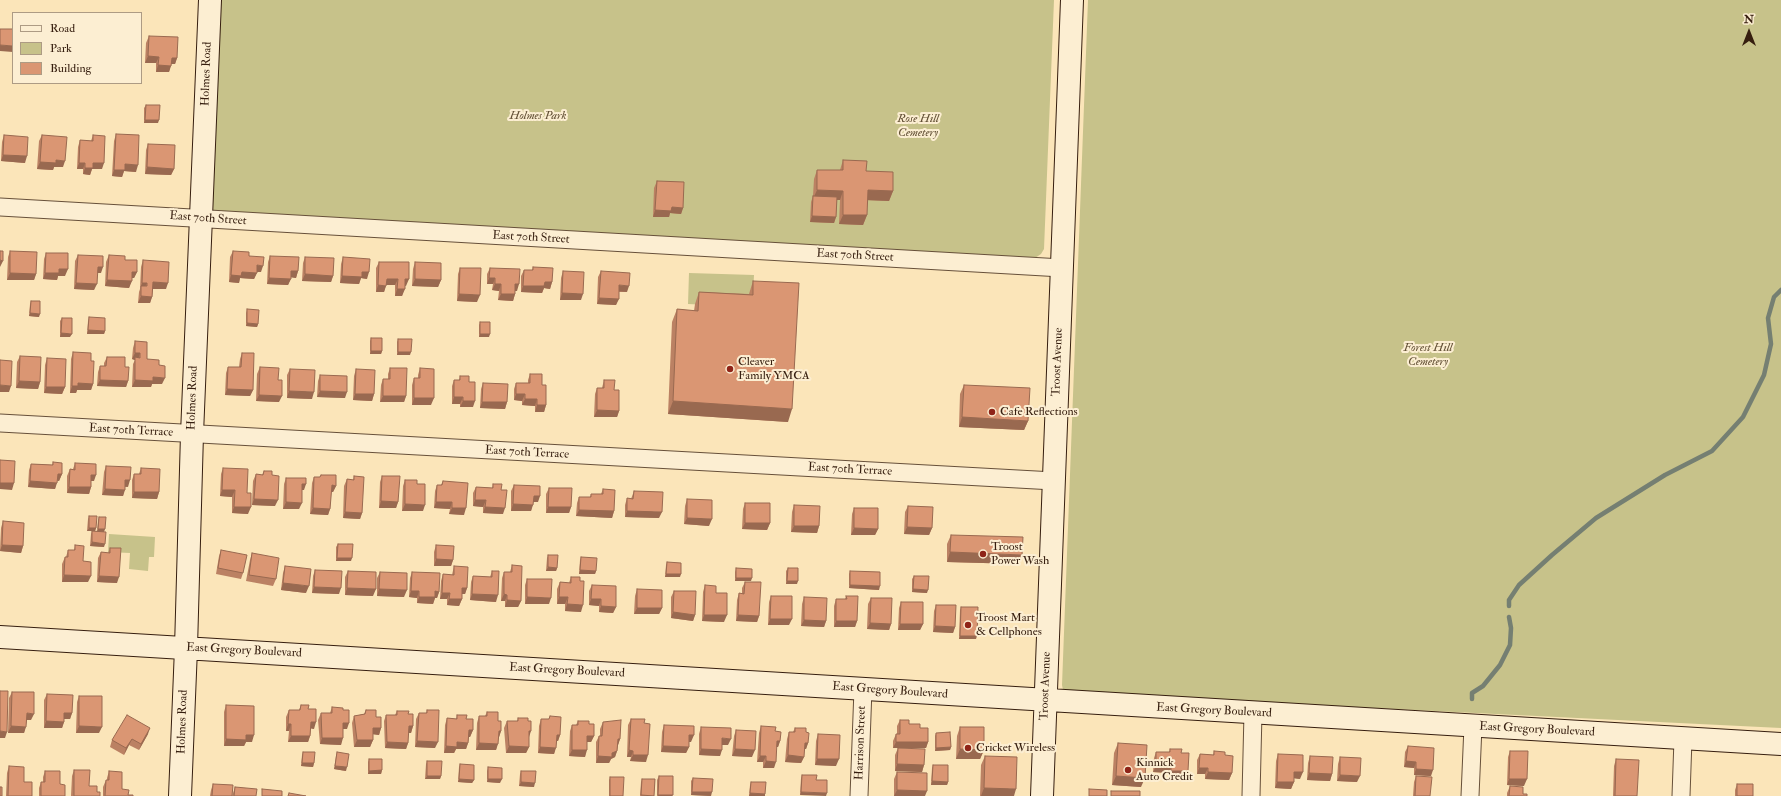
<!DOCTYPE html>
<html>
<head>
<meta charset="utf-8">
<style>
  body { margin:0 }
  #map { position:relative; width:1781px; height:796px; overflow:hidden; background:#fbe5b9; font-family:"IM FELL Double Pica",serif }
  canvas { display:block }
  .legend { position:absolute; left:12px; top:12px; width:130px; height:72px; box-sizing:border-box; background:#fceed2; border:1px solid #ad9b84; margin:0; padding:5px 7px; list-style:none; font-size:12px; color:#361e0f }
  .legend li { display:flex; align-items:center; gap:8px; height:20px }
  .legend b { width:20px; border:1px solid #ad9b84 }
  .north { position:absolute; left:1729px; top:12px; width:40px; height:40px; -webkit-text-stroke:3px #fceed2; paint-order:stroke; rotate:0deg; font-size:11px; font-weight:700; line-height:16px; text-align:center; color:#361e0f }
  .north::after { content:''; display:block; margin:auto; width:14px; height:18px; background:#361e0f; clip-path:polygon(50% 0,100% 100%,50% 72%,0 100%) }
</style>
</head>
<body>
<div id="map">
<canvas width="1781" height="796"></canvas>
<ul class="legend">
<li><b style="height:5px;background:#fceed2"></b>Road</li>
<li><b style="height:11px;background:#c7c28a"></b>Park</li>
<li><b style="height:11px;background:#da9673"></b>Building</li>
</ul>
<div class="north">N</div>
</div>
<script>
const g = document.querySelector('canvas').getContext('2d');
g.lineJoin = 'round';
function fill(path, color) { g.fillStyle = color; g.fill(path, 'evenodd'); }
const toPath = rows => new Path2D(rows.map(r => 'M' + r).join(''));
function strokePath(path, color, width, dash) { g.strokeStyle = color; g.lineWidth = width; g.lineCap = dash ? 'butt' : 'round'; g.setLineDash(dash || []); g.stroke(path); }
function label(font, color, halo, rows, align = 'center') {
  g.font = font + ' "IM FELL Double Pica",serif'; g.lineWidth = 4; g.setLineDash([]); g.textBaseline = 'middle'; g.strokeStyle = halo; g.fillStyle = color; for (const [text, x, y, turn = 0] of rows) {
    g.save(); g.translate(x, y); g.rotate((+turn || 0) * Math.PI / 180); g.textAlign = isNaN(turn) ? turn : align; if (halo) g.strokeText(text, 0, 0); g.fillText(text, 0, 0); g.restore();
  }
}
const green = toPath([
  [221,0,1054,0,1044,249,1041,254,1035,258,650,238,212,212],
  [1088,0,1781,0,1781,728,1068,693,1063,690,1062,685],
  [689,273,754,275,753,294,748,307,688,304],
  [109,534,155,537,154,557,149,557,148,571,129,569,130,553,108,552]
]);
const stream = toPath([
  [1509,606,1509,600,1519,585,1552,555,1596,518,1665,475,1712,451,1743,417,1764,375,1771,344,1768,318,1774,297,1781,290],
  [1472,699,1472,693,1483,686,1500,665,1510,645,1511,628,1509,617]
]);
const street = toPath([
  [0,207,1062,268],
  [0,423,1054,481],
  [859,796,863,689],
  [1251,796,1253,713],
  [1470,796,1473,726],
  [1681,796,1683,739]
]);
const secondary = toPath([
  [0,637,1781,744],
  [180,796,186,648,192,434,210,0],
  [1042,796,1072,0]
]);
const wall = toPath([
  [149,36,177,58,175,64,171,64,169,72,156,72,156,63,145,63,146,43],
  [146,105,158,123,144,123,144,108],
  [116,134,136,172,124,171,122,177,112,176,114,141],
  [4,135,25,163,1,161,2,142],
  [42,135,63,167,54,167,53,170,37,169,39,141],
  [93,135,102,169,92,169,90,175,83,174,83,169,77,169,78,147,80,140,91,141],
  [148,144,174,169,171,175,145,174,146,150],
  [843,160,866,171,893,191,889,201,867,200,867,215,863,225,839,224,840,200,837,200,836,217,834,223,810,222,811,202,813,196,814,179,817,170,840,170],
  [657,181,683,208,681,214,670,213,669,217,653,217,654,188],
  [10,251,36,274,34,280,7,280,8,257],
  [233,251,249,256,261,272,257,272,254,279,240,278,239,283,229,282,230,257],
  [46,253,65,276,58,276,57,280,43,279,44,259],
  [78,255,101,273,97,273,94,290,74,289,75,261],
  [109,255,125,260,137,272,134,278,132,278,129,288,105,286,106,262],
  [270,256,298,271,296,278,291,277,288,285,267,284,268,262],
  [305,257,333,276,331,282,302,281,303,263],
  [343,257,367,279,361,278,359,284,340,283,341,264],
  [143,260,166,289,153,289,152,297,150,303,138,303,139,292,140,289,141,267],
  [379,262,406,286,405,286,402,296,395,296,395,285,386,285,384,292,376,292,376,268],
  [415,262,441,280,438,287,412,286,413,269],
  [533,267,552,282,550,289,544,288,542,293,521,292,521,276,524,270,532,270],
  [460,268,477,302,457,301,458,274],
  [490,268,517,291,515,291,515,294,513,301,498,300,499,291,492,290,493,284,487,284,487,274],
  [563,271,581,300,560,300,561,278],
  [601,271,627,292,619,292,616,305,597,304,598,277],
  [753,281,788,422,668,414,672,322,677,309,694,311,695,304,699,292,749,294],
  [31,301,39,317,29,316,30,304],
  [247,309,258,324,257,327,246,326,246,313],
  [89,317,105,331,104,334,87,334,88,321],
  [62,318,70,337,60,337,60,321],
  [480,322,489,337,479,337,479,325],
  [371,338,382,351,381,354,370,354,370,341],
  [398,339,410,355,397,355,397,342],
  [135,341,147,359,159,365,162,384,152,384,151,387,132,387,133,364,135,360,132,359,133,348],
  [73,352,91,361,93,384,91,390,77,390,76,393,70,393,71,359],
  [242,353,253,390,250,396,225,395,226,373,228,367,239,367,240,359],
  [20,356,40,382,38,389,16,388,17,362],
  [107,357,128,381,126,387,97,386,98,372,100,366,104,366,104,363],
  [47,358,65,387,62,394,44,393,45,365],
  [260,367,278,380,279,402,256,401,257,374],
  [390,368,406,396,404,402,380,402,381,385,383,379,388,379,388,374],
  [420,368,431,405,412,405,412,385,414,378,418,378,418,375],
  [290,369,312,399,287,398,287,375],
  [356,369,374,394,372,401,353,400,354,376],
  [530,374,542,385,546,405,544,412,535,412,535,406,522,405,522,401,514,400,514,389,516,383,528,383,528,380],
  [320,375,345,398,317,397,318,381],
  [460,376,469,382,473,407,460,407,460,404,452,404,452,386,454,380,459,380],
  [604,380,614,390,619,411,617,417,594,417,595,394,597,388,602,388],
  [483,383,507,402,505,409,480,408,481,389],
  [964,385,1028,421,1024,430,959,427,960,394],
  [53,462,62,474,59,481,57,480,55,489,28,487,29,470,31,464,52,465],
  [75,463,94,481,91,481,91,487,89,494,67,493,67,476,70,469,73,469],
  [106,466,128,487,125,487,123,496,102,495,104,472],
  [141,468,159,492,157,499,132,498,132,480,134,474,139,474],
  [223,468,247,493,248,514,232,513,232,497,220,496,221,474],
  [264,471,272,475,275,506,252,505,253,481,256,474,262,475],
  [321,475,336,486,333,492,331,492,330,509,328,515,310,514,312,483,314,477,320,477],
  [354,476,362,513,360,519,343,518,344,486,347,479,353,480],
  [382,476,398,502,396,508,379,508,380,482],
  [286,478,304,490,302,490,299,509,283,509,284,484],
  [405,480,417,484,423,511,402,511,403,486],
  [443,481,464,515,449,514,450,509,434,508,435,491,437,485,441,485],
  [493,484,501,490,503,514,483,513,483,507,473,506,473,493,476,487,492,488],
  [514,485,538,502,533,502,531,511,511,511,511,491],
  [549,488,571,507,569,513,546,513,546,494],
  [603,489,614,511,612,518,576,516,577,503,579,497,590,497,591,494,601,494],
  [634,491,659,518,625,517,625,505,627,498,631,499],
  [687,499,709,526,684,524,685,506],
  [745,503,770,523,767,530,742,529,743,509],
  [794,505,819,526,817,533,791,532,792,512],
  [908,506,932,528,929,535,904,534,905,512],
  [854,508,878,529,875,535,851,535,852,514],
  [89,516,96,528,95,531,97,531,98,520,99,517,104,532,104,547,90,546,91,534,92,531,87,531,88,519],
  [3,521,23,546,21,553,0,551,1,528],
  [951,535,1019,564,947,562,947,544],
  [338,544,351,561,336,561,336,547],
  [75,545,83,561,88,582,62,582,62,564,65,557,66,557,68,550,74,550],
  [436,545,453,560,451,566,434,566,434,552],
  [110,548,117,583,97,582,98,558,101,552,108,553],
  [221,550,243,573,241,579,216,574,219,556],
  [252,553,276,579,273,586,246,581,250,560],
  [548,555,557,568,556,571,546,571,547,558],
  [581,557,596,571,595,574,579,574,580,560],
  [667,562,680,577,665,577,666,565],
  [512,565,521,601,518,607,505,607,505,601,501,601,502,578,504,572,510,572],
  [285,566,306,593,281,590,283,573],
  [454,566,467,588,465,594,462,594,462,599,459,606,447,605,447,599,440,599,441,581,443,574,452,575],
  [736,568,751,581,735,581,735,572],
  [788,568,797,584,786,584,786,571],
  [315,570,339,594,312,593,313,576],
  [348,571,373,596,345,595,345,577],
  [492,571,496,602,470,600,471,582,473,576,490,577],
  [850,571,879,590,849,588,849,574],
  [380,572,404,597,377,596,377,578],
  [412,572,439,592,437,598,435,598,433,604,417,603,417,598,409,597,410,578],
  [914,576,927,593,912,592,912,579],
  [571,577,581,612,565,611,565,604,557,604,557,589,560,582,569,583],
  [527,579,549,604,525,604,525,585],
  [745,582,759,616,757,622,736,621,737,600,739,593,742,594,742,588],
  [592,585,616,607,613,613,599,612,599,606,589,605,589,591],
  [705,585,716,593,724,622,702,621,703,592],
  [637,589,662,608,659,614,634,614,635,596],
  [674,591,695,615,693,621,671,618,671,597],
  [771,596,789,625,768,625,769,602],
  [846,596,857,621,855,627,834,627,834,606,836,599,845,599],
  [804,597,826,621,824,627,801,626,802,604],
  [871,598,891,624,889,630,867,629,868,604],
  [901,602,923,624,920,630,898,630,899,608],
  [936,605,955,627,953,633,933,632,934,611],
  [961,607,976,639,959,639,960,610],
  [12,692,31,720,27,720,24,733,8,733,9,698],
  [47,694,72,713,70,719,64,719,64,722,62,728,44,728,44,700],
  [79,696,99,733,76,733,77,702],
  [226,705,252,742,246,742,244,746,224,746,224,712],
  [301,705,308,709,314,729,311,728,310,736,308,742,288,742,289,731,286,731,286,717,289,710,299,710],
  [332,707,343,710,347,729,343,729,341,745,320,744,318,720,321,713,330,713],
  [366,710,376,717,381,728,379,735,373,734,373,740,370,747,354,747,352,723,354,716,364,714],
  [427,710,435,748,415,747,416,719,419,713,426,713],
  [397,711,408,714,413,726,411,733,408,733,408,743,406,749,385,748,384,721,386,715,395,715],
  [487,712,498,721,501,731,499,737,496,750,476,750,477,723,479,716,485,716],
  [457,715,466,719,473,730,470,737,469,737,468,743,466,749,456,749,454,753,444,753,445,725,447,718,456,719],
  [518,718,529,737,529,747,526,753,506,753,504,728,507,721,517,721],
  [541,719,560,735,558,741,557,741,554,754,538,753,539,726],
  [631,719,646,762,630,761,631,757,627,757,628,725],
  [900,720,909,724,920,728,928,742,926,748,893,748,893,741,896,734,897,734,897,726],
  [578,721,589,724,594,736,591,742,587,742,585,757,569,756,570,731,572,725,576,725],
  [603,722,620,739,618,745,617,751,615,757,611,759,609,763,596,763,596,742,599,736,600,736,600,729],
  [664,725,691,742,689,742,689,747,686,753,661,752,662,732],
  [761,726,780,741,778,747,776,747,774,768,763,768,763,762,757,762,759,733],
  [701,727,728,745,722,745,720,756,699,755,699,734],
  [960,727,984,750,980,759,956,759,957,736],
  [795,728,808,743,806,749,804,749,804,757,801,763,785,762,787,739,789,732,793,732],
  [736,730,752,757,732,756,734,736],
  [936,733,951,747,950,750,935,751,935,736],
  [148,734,139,750,129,745,124,755,110,747,112,740],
  [818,734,836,766,815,765,816,741],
  [1118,743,1141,787,1112,785,1114,753],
  [1408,746,1431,776,1414,775,1414,768,1404,767,1405,752],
  [898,748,924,765,922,772,895,771,895,755],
  [1170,749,1181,753,1186,778,1169,777,1169,773,1153,772,1154,758,1156,752,1169,752],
  [1214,751,1225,755,1232,773,1229,780,1205,779,1205,774,1197,774,1197,760,1200,754,1213,755],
  [1510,751,1524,786,1507,785,1508,757],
  [303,752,314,763,313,767,301,766,302,755],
  [337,752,346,771,334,769,336,756],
  [1278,754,1300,779,1294,778,1294,782,1291,789,1275,788,1276,761],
  [985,756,1014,796,980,796,981,765],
  [1310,756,1332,774,1330,781,1307,780,1308,763],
  [1340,757,1357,782,1337,781,1338,764],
  [369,759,382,770,381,774,368,774,368,762],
  [1616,759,1637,796,1613,796,1614,766],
  [427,761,441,776,440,779,425,779,426,764],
  [460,764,474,780,472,783,458,782,459,767],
  [933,765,948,782,947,785,931,785,932,768],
  [9,766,24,782,32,796,6,796,7,773],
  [488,767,500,783,487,782,487,771],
  [74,770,89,786,100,796,71,796,72,776],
  [45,771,65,796,39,796,39,788,41,782,43,782,43,777],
  [109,771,122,789,128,795,133,796,103,796,103,787,106,780,107,780,107,778],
  [521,771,534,787,519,786,520,774],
  [897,772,925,796,894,796,894,779],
  [802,775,816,780,800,795,801,778],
  [659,776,672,796,657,796,657,780],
  [1416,776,1430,796,1413,796,1414,782],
  [610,777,623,796,609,796,609,780],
  [693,778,711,796,691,795,691,781],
  [642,779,655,779,654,796,640,796,641,782],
  [751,782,765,794,765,796,749,796,750,785],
  [213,784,232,796,210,796,211,790],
  [1737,784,1753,796,1735,796,1735,790],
  [1510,786,1523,794,1527,796,1507,796,1507,793],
  [235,787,256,796,232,796]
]);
const shadedWall = toPath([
  [0,45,13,46,13,52,0,51],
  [148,56,159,57,156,63,145,63],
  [172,58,177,58,175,64,169,64],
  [158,65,171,66,169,72,156,72],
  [145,120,159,120,158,123,144,123],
  [3,155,27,156,25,163,1,161],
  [56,160,65,161,63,167,54,167,53,170,37,169,40,162],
  [79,163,85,163,83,169,77,169],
  [93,163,104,163,102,169,92,169,90,175,83,174,85,168],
  [125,164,138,165,136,172,124,171,122,177,112,176,114,170],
  [147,167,174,169,171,175,145,174],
  [817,190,843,191,840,200,813,199],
  [868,190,893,191,889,201,864,200],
  [672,207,683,208,681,214,670,213,669,217,653,217,655,210],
  [843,215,867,215,863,225,839,224],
  [812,216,836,217,834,223,810,222],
  [0,260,3,261,0,267],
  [257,265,263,266,261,272,255,272],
  [98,267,103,267,101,273,95,273],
  [59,269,68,269,65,276,58,276,57,280,43,279,45,273],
  [291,271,298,271,296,278,289,277],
  [132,272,137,272,134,278,130,278],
  [242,272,257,273,254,279,240,278,239,283,229,282,231,275],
  [362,272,369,272,367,279,361,278,359,284,340,283,342,276],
  [10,273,36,274,34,280,7,280],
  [305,274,333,276,331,282,302,281],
  [269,278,291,279,288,285,267,284],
  [489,278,495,278,493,284,487,284],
  [387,279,398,279,395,285,384,285],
  [405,279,409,279,406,286,403,285],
  [415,279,441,280,438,287,412,286],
  [107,280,132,281,129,288,105,286],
  [153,282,168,283,166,289,151,289],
  [545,282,552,282,550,289,544,288,542,293,521,292,523,286],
  [76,283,97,284,94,290,74,289],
  [142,283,147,283,144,289,141,286,140,289],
  [495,284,501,284,499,291,492,290],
  [515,284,519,284,517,291,513,291],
  [378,285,386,286,384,292,376,292],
  [619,285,629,286,627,292,617,291],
  [397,289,405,289,402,296,395,296],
  [562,293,583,294,581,300,560,300],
  [459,294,480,295,477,302,457,301],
  [501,294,515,294,513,301,498,300],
  [141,296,152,297,150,303,138,303],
  [599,298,619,299,616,305,597,304],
  [30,313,40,314,39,317,29,316],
  [247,323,258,324,257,327,246,326],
  [88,330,105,331,104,334,87,334],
  [61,333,72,334,70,337,60,337],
  [480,334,490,334,489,337,479,337],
  [371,351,382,351,381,354,370,354],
  [398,352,411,352,410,355,397,355],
  [135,353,140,353,138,360,135,357,135,360,132,359],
  [153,377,165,378,162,384,152,384,151,387,132,387,135,380],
  [100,380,128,381,126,387,97,386],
  [19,381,40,382,38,389,16,388],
  [78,383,93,384,91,390,77,390,76,393,70,393,72,386],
  [0,385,11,386,9,392,0,392],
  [46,387,65,387,62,394,44,393],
  [227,389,253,390,250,396,225,395],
  [289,391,314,392,312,399,287,398],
  [320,391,347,392,345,398,317,397],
  [355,394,374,394,372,401,353,400],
  [516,394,525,394,522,401,514,400],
  [259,395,282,396,279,402,256,401],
  [383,396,406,396,404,402,380,402],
  [454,397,463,397,460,404,452,404],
  [414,398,434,398,431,405,412,405],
  [525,399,537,399,535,406,522,405],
  [463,401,475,401,473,407,460,407],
  [673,401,792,409,788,422,668,414],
  [482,402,507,402,505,409,480,408],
  [537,405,546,405,544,412,535,412],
  [597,410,619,411,617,417,594,417],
  [962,417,1028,421,1024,430,959,427],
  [58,474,62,474,59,481,55,480],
  [91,475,96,475,94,481,89,481],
  [125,480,130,480,128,487,123,486],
  [30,481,57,483,55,489,28,487],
  [0,483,14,483,12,490,0,489],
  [302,484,306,484,304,490,300,490],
  [332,485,336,486,333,492,329,492],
  [69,487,91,487,89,494,67,493],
  [105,489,125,490,123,496,102,495],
  [222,490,235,490,232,497,220,496],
  [134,492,159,492,157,499,132,498],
  [534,496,540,496,538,502,531,502],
  [254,499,278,500,275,506,252,505],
  [475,500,486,500,483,507,473,506],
  [381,501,398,502,396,508,379,508],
  [286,502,302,503,299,509,283,509],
  [436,502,452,502,450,509,434,508],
  [405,504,425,505,423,511,402,511],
  [513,504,533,505,531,511,511,511],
  [234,507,251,507,248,514,232,513],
  [485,507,505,508,503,514,483,513],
  [548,507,571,507,569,513,546,513],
  [313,508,330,509,328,515,310,514],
  [452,508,466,508,464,515,449,514],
  [579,510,614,511,612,518,576,516],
  [627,511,662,512,659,518,625,517],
  [345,512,362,513,360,519,343,518],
  [687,518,712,519,709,526,684,524],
  [745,523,770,523,767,530,742,529],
  [794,526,819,526,817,533,791,532],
  [907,527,932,528,929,535,904,534],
  [89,528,96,528,95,531,87,531],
  [854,528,878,529,875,535,851,535],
  [98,529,105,529,104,532,97,532],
  [92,542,105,544,104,547,90,546],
  [2,545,23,546,21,553,0,551],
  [950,552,1022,555,1019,564,947,562],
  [337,558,352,558,351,561,336,561],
  [436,559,453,560,451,566,434,566],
  [548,567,557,568,556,571,546,571],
  [580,570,596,571,595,574,579,574],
  [666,574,681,574,680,577,665,577],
  [64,575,91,576,88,582,62,582],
  [99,576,119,577,117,583,97,582],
  [736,578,752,578,751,581,735,581],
  [787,581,798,581,797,584,786,584],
  [283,583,309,586,306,593,281,590],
  [850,585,880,586,879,590,849,588],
  [314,587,341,588,339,594,312,593],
  [347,588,376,589,373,596,345,595],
  [462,588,467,588,465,594,460,594],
  [379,589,407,590,404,597,377,596],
  [913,589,928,590,927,593,912,592],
  [411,591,419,591,417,598,409,597],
  [435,591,439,592,437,598,435,598,433,604,417,603,419,597],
  [442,593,450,593,447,599,440,599],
  [472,594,498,595,496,602,470,600],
  [504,594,507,595,505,601,501,601],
  [527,597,551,598,549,604,525,604],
  [559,597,568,597,565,604,557,604],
  [449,599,462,599,459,606,447,605],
  [591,599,601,599,599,606,589,605],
  [507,600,521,601,518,607,505,607],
  [567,604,583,605,581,612,565,611],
  [601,606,616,607,613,613,599,612],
  [637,608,662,608,659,614,634,614],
  [673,612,695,615,693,621,671,618],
  [704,615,727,615,724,622,702,621],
  [738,615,759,616,757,622,736,621],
  [770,619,792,619,789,625,768,625],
  [804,620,826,621,824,627,801,626],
  [836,621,857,621,855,627,834,627],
  [870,623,891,624,889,630,867,629],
  [900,624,923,624,920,630,898,630],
  [935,626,955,627,953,633,933,632],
  [960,636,977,636,976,639,959,639],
  [27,713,34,714,31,720,24,720],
  [64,713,72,713,70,719,62,719],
  [46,721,64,722,62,728,44,728],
  [311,722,316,722,314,729,308,728],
  [343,723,349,723,347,729,341,729],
  [288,724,291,724,289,731,286,731],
  [11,726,26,727,24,733,8,733],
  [79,726,102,727,99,733,76,733],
  [409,726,413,726,411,733,406,733],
  [150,728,148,734,139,750,141,744],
  [373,728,381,728,379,735,371,734],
  [469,730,473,730,470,737,466,737],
  [0,731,7,732,5,738,0,738],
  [499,731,501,731,499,737],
  [529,731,531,731,529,737],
  [246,735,254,735,252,742,246,742,244,746,224,746,226,739],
  [557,735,560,735,558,741,555,741],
  [689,735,694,735,691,742,687,742],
  [291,736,310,736,308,742,288,742],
  [587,736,594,736,591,742,585,742],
  [322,738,343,738,341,745,320,744],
  [722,738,731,739,728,745,720,745],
  [132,739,124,755,126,748],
  [618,739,620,739,618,745],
  [357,740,373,740,370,747,354,747],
  [417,741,438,742,435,748,415,747],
  [777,741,780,741,778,747,774,747],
  [387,742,408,743,406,749,385,748],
  [457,742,468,743,466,749,456,749,454,753,444,753,446,746],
  [896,742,928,742,926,748,893,748],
  [479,743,498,744,496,750,476,750],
  [805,743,808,743,806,749,802,749],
  [509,746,529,747,526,753,506,753],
  [663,746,689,747,686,753,661,752],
  [540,747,556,748,554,754,538,753],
  [951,747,950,750,935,751,936,748],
  [701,749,722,750,720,756,699,755],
  [735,749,755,750,752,757,732,756],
  [960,749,984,750,980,759,956,759],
  [572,750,587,750,585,757,569,756],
  [629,750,633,751,631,757,627,757],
  [617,751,615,757,611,759,609,763,596,763,598,756,612,753],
  [633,755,648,755,646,762,630,761],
  [788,755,804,757,801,763,785,762],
  [760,756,766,756,763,762,757,762],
  [817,759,839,759,836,766,815,765],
  [766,761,776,762,774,768,763,768],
  [1406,761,1416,762,1414,768,1404,767],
  [302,763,314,763,313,767,301,766],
  [897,764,924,765,922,772,895,771],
  [335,766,347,767,346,771,334,769],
  [1156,766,1171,767,1169,773,1153,772],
  [1199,768,1208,768,1205,774,1197,774],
  [1416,769,1433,770,1431,776,1414,775],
  [382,770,381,774,368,774,369,771],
  [1171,771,1188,771,1186,778,1169,777],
  [1208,772,1232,773,1229,780,1205,779],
  [1294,772,1303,772,1300,779,1292,778],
  [1309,773,1332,774,1330,781,1307,780],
  [1340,775,1360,776,1357,782,1337,781],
  [427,776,441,776,440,779,425,779],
  [1116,776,1145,778,1141,787,1112,785],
  [459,779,474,780,472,783,458,782],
  [488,779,502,779,500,783,487,782],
  [1509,779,1527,779,1524,786,1507,785],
  [932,781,948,782,947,785,931,785],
  [521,782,535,783,534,787,519,786],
  [1277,782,1294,782,1291,789,1275,788],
  [984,788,1016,789,1014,796,981,796],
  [897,790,927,791,925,796,894,796],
  [692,792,712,792,711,796,691,795],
  [801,792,827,793,826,796,800,795],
  [750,793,765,794,765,796,749,796],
  [658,795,673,795,672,796,658,796]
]);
const building = toPath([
  [13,27,13,46,0,45,0,29,13,29,13,27],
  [149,36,178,37,177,58,172,58,171,66,158,65,159,57,148,56,149,36],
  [146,105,160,105,159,120,145,120,146,105],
  [116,134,139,135,138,165,125,164,125,170,114,170,116,134],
  [4,135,28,137,27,156,3,155,4,135],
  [42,135,67,137,65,161,56,160,56,163,40,162,42,135],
  [93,135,105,136,104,163,93,163,93,168,85,168,85,163,79,163,80,140,93,141,93,135],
  [148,144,175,145,174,169,147,167,148,144],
  [843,160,867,161,866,171,893,172,893,191,868,190,867,215,843,215,843,191,817,190,817,170,843,170,843,160],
  [657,181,684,182,683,208,672,207,671,211,655,210,657,181],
  [813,196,837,197,836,217,812,216,813,196],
  [0,251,3,251,3,261,0,260,0,251],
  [10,251,37,252,36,274,10,273,10,251],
  [233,251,249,252,249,256,264,257,263,266,257,265,257,273,242,272,241,276,231,275,233,251],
  [46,253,68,253,68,269,59,269,59,273,45,273,46,253],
  [78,255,103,256,103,267,98,267,97,284,76,283,78,255],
  [109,255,125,256,125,260,137,260,137,272,132,272,132,281,107,280,109,255],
  [270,256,299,257,298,271,291,271,291,279,269,278,270,256],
  [305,257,334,258,333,276,305,274,305,257],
  [343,257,370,259,369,272,362,272,362,277,342,276,343,257],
  [143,260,169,262,168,283,153,282,152,297,141,296,141,286,147,286,147,283,142,283,143,260],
  [379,262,409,262,409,279,405,279,405,289,397,289,398,279,387,279,386,286,378,285,379,262],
  [415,262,441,263,441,280,415,279,415,262],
  [533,267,553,268,552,282,545,282,544,286,523,286,524,270,533,270,533,267],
  [460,268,481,268,480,295,459,294,460,268],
  [490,268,520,269,519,284,515,284,515,294,501,294,501,284,495,284,495,278,489,278,490,268],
  [563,271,584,272,583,294,562,293,563,271],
  [601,271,630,273,629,286,619,285,619,299,599,298,601,271],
  [753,281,799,283,792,409,673,401,677,309,698,311,699,292,753,295,753,281],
  [31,301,40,301,40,314,30,313,31,301],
  [247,309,259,310,258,324,247,323,247,309],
  [89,317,105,318,105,331,88,330,89,317],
  [62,318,72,318,72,334,61,333,62,318],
  [480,322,490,322,490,334,480,334,480,322],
  [371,338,382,338,382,351,371,351,371,338],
  [398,339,412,339,411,352,398,352,398,339],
  [135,341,147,342,147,359,159,360,159,365,165,366,165,378,153,377,153,381,135,380,135,357,140,358,140,353,135,353,135,341],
  [73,352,91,353,91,361,94,361,93,384,78,383,78,386,72,386,73,352],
  [242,353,254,353,253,390,227,389,228,367,241,367,242,353],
  [20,356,41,357,40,382,19,381,20,356],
  [107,357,125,357,125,367,129,367,128,381,100,380,100,366,106,366,107,357],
  [47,358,66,359,65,387,46,387,47,358],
  [0,360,12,361,11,386,0,385,0,360],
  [260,367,279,368,278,380,282,380,282,396,259,395,260,367],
  [390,368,407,368,406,396,383,396,383,379,390,379,390,368],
  [420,368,434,369,434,398,414,398,414,378,420,378,420,368],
  [290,369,315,370,314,392,289,391,290,369],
  [356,369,375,370,374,394,355,394,356,369],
  [530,374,542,374,542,385,546,385,546,405,537,405,537,399,525,399,525,394,516,394,516,383,530,383,530,374],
  [320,375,347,376,347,392,320,391,320,375],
  [460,376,469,376,469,382,475,382,475,401,463,401,463,397,454,397,454,380,460,380,460,376],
  [604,380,615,380,614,390,619,390,619,411,597,410,597,388,604,388,604,380],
  [483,383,508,384,507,402,482,402,483,383],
  [964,385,1030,388,1028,421,962,417,964,385],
  [0,460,15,461,14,483,0,483,0,460],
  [53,462,62,463,62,474,58,474,57,483,30,481,31,464,53,465,53,462],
  [75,463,96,464,96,475,91,475,91,487,69,487,70,469,75,470,75,463],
  [106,466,131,467,130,480,125,480,125,490,105,489,106,466],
  [141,468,160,469,159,492,134,492,134,474,141,474,141,468],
  [223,468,248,469,247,493,251,493,251,507,234,507,235,490,222,490,223,468],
  [264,471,272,471,272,475,279,476,278,500,254,499,256,474,263,475,264,471],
  [321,475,336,475,336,486,332,485,330,509,313,508,314,477,320,477,321,475],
  [354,476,364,477,362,513,345,512,347,479,354,480,354,476],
  [382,476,400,476,398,502,381,501,382,476],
  [286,478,306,478,306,484,302,484,302,503,286,502,286,478],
  [405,480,417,480,417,484,425,484,425,505,405,504,405,480],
  [443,481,468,483,466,508,452,508,452,502,436,502,437,485,442,485,443,481],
  [493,484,502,484,501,490,507,490,505,508,485,507,486,500,475,500,476,487,493,488,493,484],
  [514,485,540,486,540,496,534,496,533,505,513,504,514,485],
  [549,488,572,488,571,507,548,507,549,488],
  [603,489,615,490,614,511,579,510,579,497,591,497,591,494,603,494,603,489],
  [634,491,663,492,662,512,627,511,627,498,633,499,634,491],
  [687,499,712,500,712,519,687,518,687,499],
  [745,503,770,503,770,523,745,523,745,503],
  [794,505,820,506,819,526,794,526,794,505],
  [908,506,933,507,932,528,907,527,908,506],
  [854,508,878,508,878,529,854,528,854,508],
  [89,516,97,516,96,528,89,528,89,516],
  [99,517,106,517,105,529,98,529,99,517],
  [3,521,24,523,23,546,2,545,3,521],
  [92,531,106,532,105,544,92,542,92,531],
  [951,535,1023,537,1022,555,950,552,951,535],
  [338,544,353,544,352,558,337,558,338,544],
  [75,545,84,546,83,561,91,562,91,576,64,575,65,557,68,557,68,550,75,550,75,545],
  [436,545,454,546,453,560,436,559,436,545],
  [110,548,121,548,119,577,99,576,101,552,110,553,110,548],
  [221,550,247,555,243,573,218,568,221,550],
  [252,553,279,558,276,579,249,575,252,553],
  [548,555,558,555,557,568,548,567,548,555],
  [581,557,597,558,596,571,580,570,581,557],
  [667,562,681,563,681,574,666,574,667,562],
  [512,565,522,566,521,601,507,600,507,595,504,594,504,572,512,572,512,565],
  [285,566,311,569,309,586,283,583,285,566],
  [454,566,468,567,467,588,462,588,462,599,449,599,450,593,442,593,443,574,454,575,454,566],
  [736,568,752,569,752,578,736,578,736,568],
  [788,568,798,568,798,581,787,581,788,568],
  [315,570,342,571,341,588,314,587,315,570],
  [348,571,376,572,376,589,347,588,348,571],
  [492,571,499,571,498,595,472,594,473,576,492,577,492,571],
  [850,571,880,572,880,586,850,585,850,571],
  [380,572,407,573,407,590,379,589,380,572],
  [412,572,440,573,439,592,435,591,435,597,419,597,419,591,411,591,412,572],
  [914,576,929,576,928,590,913,589,914,576],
  [571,577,580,577,580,581,584,581,583,605,567,604,568,597,559,597,560,582,571,583,571,577],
  [527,579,552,579,551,598,527,597,527,579],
  [745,582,761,582,759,616,738,615,739,593,744,594,745,582],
  [592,585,616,586,616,607,601,606,601,599,591,599,592,585],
  [705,585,716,586,716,593,727,593,727,615,704,615,705,585],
  [637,589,662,590,662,608,637,608,637,589],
  [674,591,696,591,695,615,673,612,674,591],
  [771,596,792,596,792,619,770,619,771,596],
  [846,596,858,596,857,621,836,621,836,599,847,599,846,596],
  [804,597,827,598,826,621,804,620,804,597],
  [871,598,892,598,891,624,870,623,871,598],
  [901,602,923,602,923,624,900,624,901,602],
  [936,605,956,605,955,627,935,626,936,605],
  [961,607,978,607,977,636,960,636,961,607],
  [0,691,8,691,7,732,0,731,0,691],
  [12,692,34,692,34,714,27,713,26,727,11,726,12,692],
  [47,694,73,695,72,713,64,713,64,722,46,721,47,694],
  [79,696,102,696,102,727,79,726,79,696],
  [226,705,254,706,254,735,246,735,246,740,226,739,226,705],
  [301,705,309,705,308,709,316,709,316,722,311,722,310,736,291,736,291,724,288,724,289,710,300,710,301,705],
  [332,707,343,708,343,710,349,710,349,723,343,723,343,738,322,738,321,713,332,713,332,707],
  [366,710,376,710,376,717,381,717,381,728,373,728,373,740,357,740,354,716,365,714,366,710],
  [427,710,439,710,438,742,417,741,419,713,427,713,427,710],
  [397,711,409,711,408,714,413,714,413,726,409,726,408,743,387,742,386,715,397,715,397,711],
  [487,712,498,712,498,721,501,721,501,731,499,731,498,744,479,743,479,716,487,716,487,712],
  [127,715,150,728,141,744,132,739,126,748,112,740,127,715],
  [457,715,467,715,466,719,473,719,473,730,469,730,468,743,457,742,457,747,446,746,447,718,457,719,457,715],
  [550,716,561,717,560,735,557,735,556,748,540,747,541,719,549,719,550,716],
  [518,718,528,718,528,721,531,721,531,731,529,731,529,747,509,746,507,721,518,721,518,718],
  [631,719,645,719,644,723,650,724,648,755,633,755,633,751,629,750,631,719],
  [621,720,620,739,618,739,617,751,612,753,612,757,598,756,599,736,602,736,603,722,621,720],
  [900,720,909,720,909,724,920,724,920,728,928,728,928,742,896,742,896,734,900,734,900,720],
  [578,721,589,721,589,724,594,724,594,736,587,736,587,750,572,750,572,725,578,725,578,721],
  [664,725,694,726,694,735,689,735,689,747,663,746,664,725],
  [761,726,776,727,775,731,781,732,780,741,777,741,776,762,766,761,766,756,760,756,761,726],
  [701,727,731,728,731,739,722,738,722,750,701,749,701,727],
  [960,727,984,727,984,750,960,749,960,727],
  [795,728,806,728,806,732,809,733,808,743,805,743,804,757,788,755,789,732,795,732,795,728],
  [736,730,756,731,755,750,735,749,736,730],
  [950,732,951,747,936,748,936,733,950,732],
  [818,734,840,735,839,759,817,759,818,734],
  [1118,743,1147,745,1145,778,1116,776,1118,743],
  [1408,746,1434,748,1433,770,1416,769,1416,762,1406,761,1408,746],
  [898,748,925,749,924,765,897,764,898,748],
  [1170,749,1182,749,1181,753,1189,753,1188,771,1171,771,1171,767,1156,766,1156,752,1170,752,1170,749],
  [1214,751,1225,752,1225,755,1233,756,1232,773,1208,772,1208,768,1199,768,1200,754,1214,755,1214,751],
  [1510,751,1528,751,1527,779,1509,779,1510,751],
  [303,752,315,752,314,763,302,763,303,752],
  [337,752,349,754,347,767,335,766,337,752],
  [1278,754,1303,755,1303,772,1294,772,1294,782,1277,782,1278,754],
  [985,756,1017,757,1016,789,984,788,985,756],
  [1310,756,1333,757,1332,774,1309,773,1310,756],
  [1340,757,1361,758,1360,776,1340,775,1340,757],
  [369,759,382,759,382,770,369,771,369,759],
  [1616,759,1639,760,1637,796,1615,796,1616,759],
  [427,761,442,761,441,776,427,776,427,761],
  [460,764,474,765,474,780,459,779,460,764],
  [933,765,948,765,948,782,932,781,933,765],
  [9,766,24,767,24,782,32,782,32,796,8,796,9,766],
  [488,767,502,768,502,779,488,779,488,767],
  [74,770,90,770,89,786,97,786,97,792,100,792,100,796,74,796,74,770],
  [45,771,60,771,60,784,65,785,65,796,41,796,41,782,45,782,45,771],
  [109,771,122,772,122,789,129,790,128,795,133,795,133,796,105,796,106,780,109,780,109,771],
  [521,771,536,771,535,783,521,782,521,771],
  [897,772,927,773,927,791,897,790,897,772],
  [802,775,817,775,816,780,827,780,827,793,801,792,802,775],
  [659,776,673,776,673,795,658,795,659,776],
  [1416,776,1432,777,1430,796,1415,796,1416,776],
  [610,777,624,777,623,796,610,796,610,777],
  [693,778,713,779,712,792,692,792,693,778],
  [642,779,655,779,654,796,641,795,642,779],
  [751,782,766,782,765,794,750,793,751,782],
  [213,784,233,785,232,796,212,796,213,784],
  [1737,784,1753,784,1753,796,1737,796,1737,784],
  [1510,786,1523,787,1523,794,1527,794,1527,796,1509,796,1510,786],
  [0,787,2,787,2,796,0,796,0,787],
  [235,787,257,789,256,796,234,796,235,787],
  [262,789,282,791,282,796,262,796,262,789],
  [1089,789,1107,790,1107,796,1089,796,1089,789],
  [1111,791,1140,791,1140,796,1111,796,1111,791],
  [289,793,306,796,288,796,289,793]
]);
const markers = [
  [730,369,4,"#8f2418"],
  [992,412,4,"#8f2418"],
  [983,554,4,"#8f2418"],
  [968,625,4,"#8f2418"],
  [968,748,4,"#8f2418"],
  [1128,770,4,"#8f2418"]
];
const streetNames = [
  ["Holmes Road",207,74,-88],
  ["East 70th Street",208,219,4],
  ["East 70th Street",531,238,3],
  ["East 70th Street",855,256,3],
  ["Troost Avenue",1058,362,-88],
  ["Holmes Road",193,398,-88],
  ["East 70th Terrace",131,431,3],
  ["East 70th Terrace",527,453,3],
  ["East 70th Terrace",850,470,3],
  ["East Gregory Boulevard",244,651,3],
  ["East Gregory Boulevard",567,671,3],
  ["Troost Avenue",1046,686,-88],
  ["East Gregory Boulevard",890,691,4],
  ["East Gregory Boulevard",1214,711,3],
  ["Holmes Road",183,722,-88],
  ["East Gregory Boulevard",1537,730,3],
  ["Harrison Street",861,743,-88]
];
const parkNames = [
  ["Holmes Park",538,116],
  ["Rose Hill",918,119],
  ["Cemetery",918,133],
  ["Forest Hill",1428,348],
  ["Cemetery",1428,362]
];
const poiNames = [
  ["Cleaver",738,362],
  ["Family YMCA",738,376],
  ["Cafe Reflections",1000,412],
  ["Troost",991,547],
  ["Power Wash",991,561],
  ["Troost Mart",976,618],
  ["& Cellphones",976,632],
  ["Cricket Wireless",976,748],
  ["Kinnick",1136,763],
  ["Auto Credit",1136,777]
];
fill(green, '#c7c28a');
strokePath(stream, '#757f72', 4.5);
strokePath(street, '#67503a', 19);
strokePath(secondary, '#361e0f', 24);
strokePath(street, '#fceed2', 17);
strokePath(secondary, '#fceed2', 22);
fill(wall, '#bb8163');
fill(shadedWall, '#996950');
fill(building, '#da9673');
strokePath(building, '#996950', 1);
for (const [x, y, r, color] of markers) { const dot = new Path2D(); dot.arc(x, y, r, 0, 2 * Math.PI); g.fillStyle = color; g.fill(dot); strokePath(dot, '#fceed2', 1.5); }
label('12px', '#361e0f', '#fceed2', streetNames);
label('italic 12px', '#624f34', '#fceed2', parkNames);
label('12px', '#361e0f', '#fceed2', poiNames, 'left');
</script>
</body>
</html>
